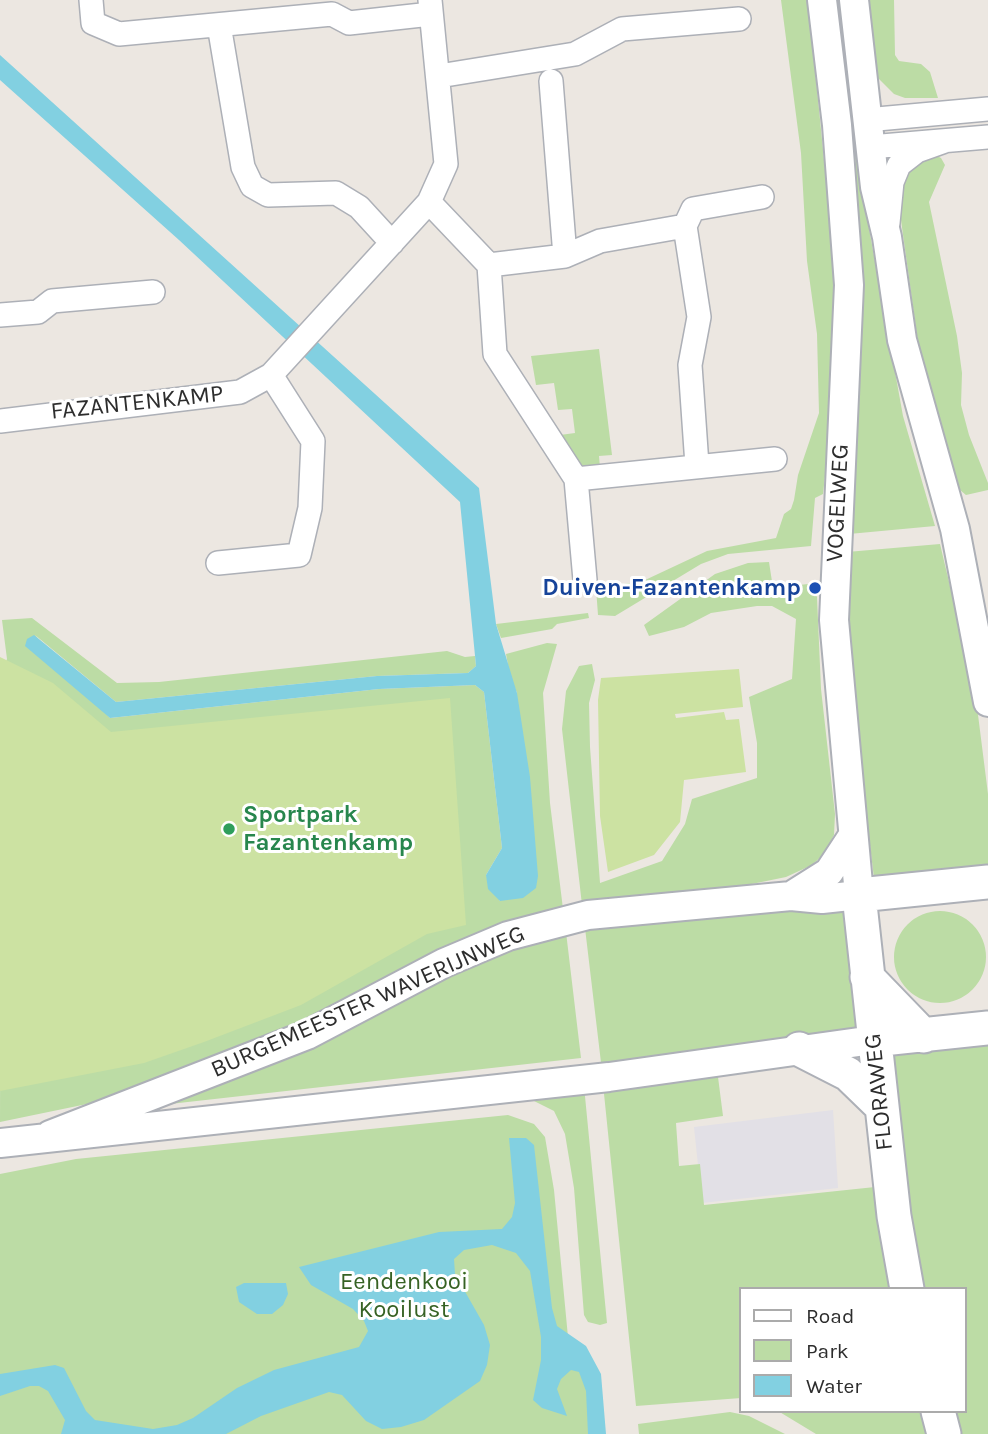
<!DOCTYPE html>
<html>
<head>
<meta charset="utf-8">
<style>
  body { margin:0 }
  #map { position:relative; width:988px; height:1434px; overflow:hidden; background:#ece7e1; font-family:Karla,sans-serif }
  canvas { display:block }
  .legend { position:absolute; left:739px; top:1287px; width:228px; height:126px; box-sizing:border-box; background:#fff; border:2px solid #ababab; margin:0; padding:9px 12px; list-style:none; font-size:21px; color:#2d2d2d }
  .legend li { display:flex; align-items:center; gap:14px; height:35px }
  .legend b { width:35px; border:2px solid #ababab }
</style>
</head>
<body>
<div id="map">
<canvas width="988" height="1434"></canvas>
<ul class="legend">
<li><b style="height:9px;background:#fff"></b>Road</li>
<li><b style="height:19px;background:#bcdca5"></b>Park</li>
<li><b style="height:19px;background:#82d0e1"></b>Water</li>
</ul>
</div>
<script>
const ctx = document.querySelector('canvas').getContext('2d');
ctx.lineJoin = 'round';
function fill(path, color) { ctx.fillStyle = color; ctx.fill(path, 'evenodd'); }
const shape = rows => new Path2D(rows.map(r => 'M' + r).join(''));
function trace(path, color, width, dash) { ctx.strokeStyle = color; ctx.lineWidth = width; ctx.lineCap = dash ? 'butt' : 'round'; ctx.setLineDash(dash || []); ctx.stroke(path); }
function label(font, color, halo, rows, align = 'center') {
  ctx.font = font + ' Karla,sans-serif'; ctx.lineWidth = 6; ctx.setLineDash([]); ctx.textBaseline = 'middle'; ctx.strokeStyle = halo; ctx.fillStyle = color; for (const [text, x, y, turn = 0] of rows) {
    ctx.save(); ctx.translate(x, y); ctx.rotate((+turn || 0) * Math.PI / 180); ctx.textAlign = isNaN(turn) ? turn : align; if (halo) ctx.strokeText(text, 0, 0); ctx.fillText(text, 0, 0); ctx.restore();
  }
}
const industrial = shape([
  [833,1110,838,1188,702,1203,694,1127]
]);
const green = shape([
  [781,0,808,0,834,259,833,405,823,494,815,498,811,546,728,554,701,564,615,616,598,615,596,588,643,581,707,551,776,538,784,514,791,509,794,500,798,475,819,413,817,334,807,261,801,153],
  [866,0,894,0,895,55,899,61,921,64,930,72,938,98,905,98,894,94,874,74],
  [855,151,903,416,935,526,849,534,859,320],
  [928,151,941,158,945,165,929,202,957,336,962,373,961,405,969,435,988,483,988,490,966,495,960,490,922,372,900,213,905,165],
  [599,349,612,455,599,456,600,468,585,471,560,435,575,433,572,409,558,410,554,383,536,385,531,356],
  [940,544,975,691,988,794,988,874,875,886,846,650,847,552],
  [769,562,773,588,808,584,817,597,821,689,835,814,834,835,824,854,812,865,786,877,737,887,614,898,582,905,562,729,566,691,579,666,592,664,595,680,589,703,590,747,600,883,662,861,685,824,692,799,757,778,757,743,749,697,792,679,796,619,772,606,757,606,711,613,684,627,649,636,644,625,715,574,748,563],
  [588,613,589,618,557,624,552,629,501,638,496,624],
  [32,618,117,683,159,682,447,651,465,657,475,656,476,666,468,673,377,676,116,702,35,635,110,718,379,689,475,685,484,692,502,848,486,875,500,901,517,693,510,676,506,654,547,643,557,644,543,693,550,803,563,909,276,1036,160,1084,87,1104,0,1122,1,674,7,659,2,620],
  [849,901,861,1027,687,1052,648,1065,602,1071,585,928],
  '894 957a46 46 0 1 1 92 0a46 46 0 1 1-92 0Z',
  [566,932,581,1058,152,1106,514,948],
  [988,1040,988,1434,954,1434,947,1411,965,1411,965,1289,918,1289,886,1051],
  [654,1077,718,1077,723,1116,676,1123,679,1166,700,1164,704,1205,875,1187,890,1289,741,1289,741,1398,636,1406,603,1084],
  [584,1086,607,1323,600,1325,588,1322,584,1315,574,1188,565,1134,554,1111,520,1094],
  [508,1115,534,1124,545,1137,554,1190,568,1337,557,1327,593,1372,600,1434,0,1434,0,1174,76,1159],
  [778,1411,920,1411,926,1434,816,1434],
  [730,1412,749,1416,785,1434,639,1434,638,1424]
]);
const pitch = shape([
  [0,657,53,683,111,732,450,698,466,925,427,934,301,1005,204,1042,144,1063,0,1091],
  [739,669,743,707,675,714,676,718,724,712,726,720,739,719,746,772,684,780,680,822,654,855,608,872,600,816,598,700,601,678]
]);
const water = shape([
  [0,55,479,488,496,624,517,693,530,777,538,876,536,888,523,898,500,901,488,889,486,875,502,848,484,692,475,685,379,689,110,718,25,646,27,639,34,635,116,702,377,676,468,673,476,666,460,502,179,240,0,80],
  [509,1138,526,1138,534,1145,552,1308,557,1326,586,1346,601,1374,606,1434,588,1434,586,1391,579,1372,571,1370,561,1379,557,1389,567,1416,542,1408,533,1400,541,1360,541,1337,530,1271,516,1253,492,1245,464,1250,454,1259,455,1274,484,1325,490,1345,487,1365,480,1381,424,1420,401,1427,382,1429,366,1421,342,1395,329,1392,261,1416,226,1434,61,1434,65,1420,48,1391,39,1386,30,1386,0,1396,0,1374,55,1365,64,1368,86,1411,95,1420,153,1429,177,1425,193,1418,237,1388,274,1370,359,1347,368,1331,364,1321,353,1309,311,1285,299,1267,439,1232,502,1229,512,1217,515,1203],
  [244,1283,286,1283,288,1294,283,1305,272,1314,257,1314,239,1302,236,1287]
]);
const minor = shape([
  [91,0,93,23,119,34,332,14,349,23,431,14],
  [219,25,243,167,252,186,268,195,336,193,359,207,392,243],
  [439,76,575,54,622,29,739,19],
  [551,81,565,256],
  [866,120,988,109],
  [870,147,988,137],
  [429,202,489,265,565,256,600,241,685,226],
  [888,223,892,182,899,165,917,151,945,141],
  [489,265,495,354,576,479,585,580],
  [0,315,38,312,52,301,153,292],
  [0,421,240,392,271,375,429,202,446,164,430,0],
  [697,465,690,365,699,317,685,226,693,209,762,197],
  [576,479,775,459],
  [218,563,299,555,310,508,313,441,271,375]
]);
const tertiary = shape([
  [854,0,875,187,887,237,902,340,955,529,988,702],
  [791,896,829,872,852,837],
  [50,1135,307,1035,444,963,508,936,588,915,791,896,822,899,859,895,834,620,849,285,837,125,822,0],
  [0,1143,609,1077,873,1040]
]);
const secondary = shape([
  [867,977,924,1036],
  [873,1040,988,1028],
  [799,1049,848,1074,880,1105],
  [907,1289,894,1216,859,895,988,882],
  [938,1411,944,1434]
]);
const markers = [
  [815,588,7,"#1a4fb4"],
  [229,829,7,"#2e9e5b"]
];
const streetNames = [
  ["FAZANTENKAMP",137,403,-6],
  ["VOGELWEG",838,503,-87],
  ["BURGEMEESTER WAVERIJNWEG",368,1002,-24],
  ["FLORAWEG",879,1092,-96]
];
const transitNames = [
  ["Duiven-Fazantenkamp",801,588]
];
const leisureNames = [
  ["Sportpark",243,815],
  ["Fazantenkamp",243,843]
];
const parkNames = [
  ["Eendenkooi",404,1282],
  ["Kooilust",404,1310]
];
fill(industrial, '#e2e0e6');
fill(green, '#bcdca5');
fill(pitch, '#cce2a2');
fill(water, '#82d0e1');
trace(minor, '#adb0b7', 26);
trace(tertiary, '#adb0b7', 32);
trace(secondary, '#adb0b7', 37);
trace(minor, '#fff', 23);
trace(tertiary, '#fff', 28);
trace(secondary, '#fff', 33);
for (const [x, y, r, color] of markers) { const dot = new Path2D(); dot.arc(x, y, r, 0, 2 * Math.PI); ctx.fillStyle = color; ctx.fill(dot); trace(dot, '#fff', 2.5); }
label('24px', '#2d2d2d', '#fff', streetNames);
label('bold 24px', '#164399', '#fff', transitNames, 'right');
label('bold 24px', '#27864d', '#fff', leisureNames, 'left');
label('24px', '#366224', '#fff', parkNames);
</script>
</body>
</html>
